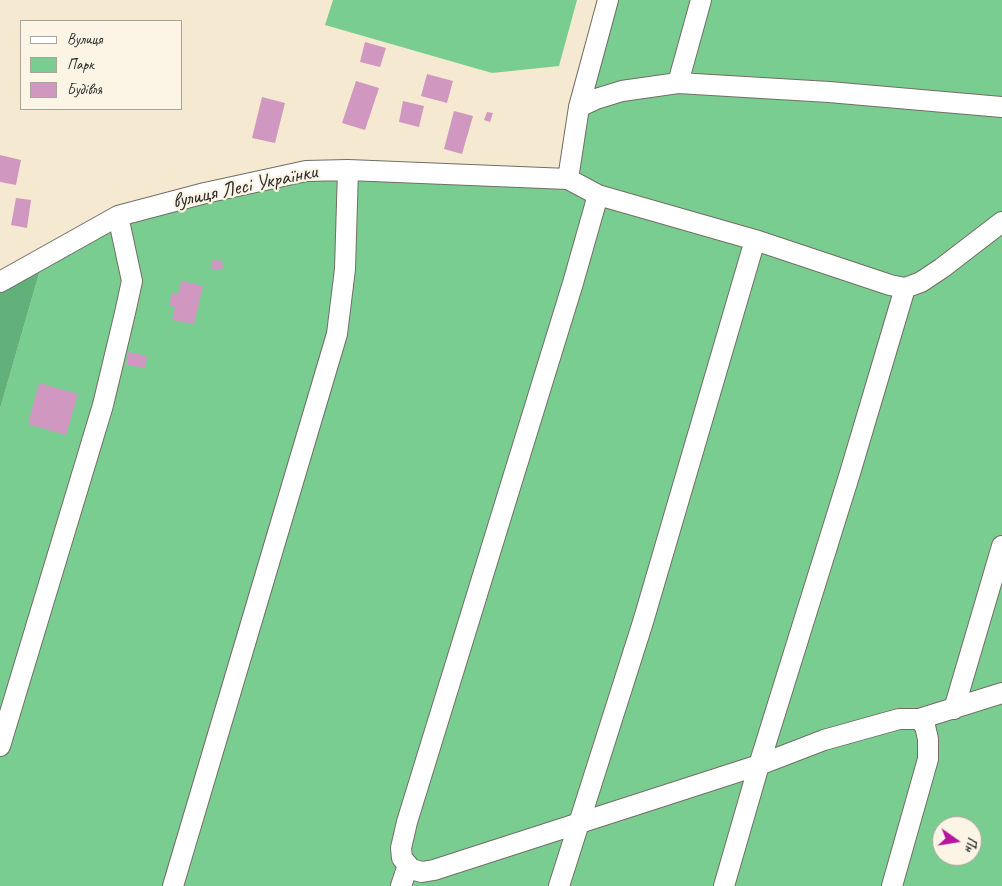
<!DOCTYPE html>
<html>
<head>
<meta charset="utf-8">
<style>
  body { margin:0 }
  #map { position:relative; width:1002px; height:886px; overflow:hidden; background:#f5ead1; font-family:Caveat,sans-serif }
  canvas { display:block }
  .legend { position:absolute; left:20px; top:20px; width:162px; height:90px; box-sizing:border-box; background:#fcf5e5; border:1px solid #a8a49b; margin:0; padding:6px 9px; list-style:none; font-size:15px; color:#2b2b2b }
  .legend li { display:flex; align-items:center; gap:10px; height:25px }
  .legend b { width:25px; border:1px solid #a8a49b }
  .north { position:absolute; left:932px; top:816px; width:50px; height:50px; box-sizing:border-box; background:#fcf5e5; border:1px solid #a8a49b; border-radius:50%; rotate:103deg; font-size:14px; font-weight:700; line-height:20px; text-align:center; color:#2b2b2b }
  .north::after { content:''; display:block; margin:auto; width:18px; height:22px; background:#b5179e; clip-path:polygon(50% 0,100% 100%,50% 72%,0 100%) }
</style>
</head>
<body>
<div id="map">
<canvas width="1002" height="886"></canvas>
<ul class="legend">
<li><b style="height:6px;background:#fff"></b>Вулиця</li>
<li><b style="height:14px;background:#79cd90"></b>Парк</li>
<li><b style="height:14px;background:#d097c0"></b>Будівля</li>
</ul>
<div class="north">Пн</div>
</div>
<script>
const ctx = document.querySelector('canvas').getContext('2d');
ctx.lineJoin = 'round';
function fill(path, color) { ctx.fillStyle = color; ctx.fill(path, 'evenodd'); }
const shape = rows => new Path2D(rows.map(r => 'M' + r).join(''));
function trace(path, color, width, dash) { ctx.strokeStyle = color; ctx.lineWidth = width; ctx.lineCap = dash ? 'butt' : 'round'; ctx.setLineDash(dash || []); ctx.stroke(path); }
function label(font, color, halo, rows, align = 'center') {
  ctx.font = font + ' Caveat,sans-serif'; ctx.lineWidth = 4.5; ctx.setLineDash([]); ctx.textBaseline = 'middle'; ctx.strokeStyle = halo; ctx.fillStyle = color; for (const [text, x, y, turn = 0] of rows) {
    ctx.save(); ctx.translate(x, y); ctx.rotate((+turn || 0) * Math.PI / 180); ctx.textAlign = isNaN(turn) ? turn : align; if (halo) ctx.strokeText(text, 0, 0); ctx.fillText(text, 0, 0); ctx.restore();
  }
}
const green = shape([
  [333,0,577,0,559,66,492,73,325,25],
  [602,0,1002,0,1002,886,0,886,0,409,42,263,151,213,321,174,578,190,586,55],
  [942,826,972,826,972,856,942,856]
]);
const forest = shape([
  [42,263,0,409,0,283]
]);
const building = shape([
  [365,42,386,48,380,67,360,62],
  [427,74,453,81,447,103,421,96],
  [356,81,379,88,365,130,342,123],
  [262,97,285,103,275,143,252,138],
  [403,101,424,106,419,127,399,122],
  [454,111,473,116,462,154,444,149],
  [487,112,493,113,490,122,484,120],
  [0,155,21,160,16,185,0,182],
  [16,198,31,200,27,228,11,225],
  [212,260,223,261,222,270,211,269],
  [181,281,203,286,194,324,172,320,175,307,169,305,172,293,178,294],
  [128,352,147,356,145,368,126,365],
  [39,383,78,394,66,435,28,424]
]);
const minor = shape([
  [701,0,678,83,829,92,1002,107],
  [579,107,596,99,622,91,678,83],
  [568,179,579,107,608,0],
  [598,195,573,283,407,822,401,848,402,858,411,869,422,872,434,870,759,765,824,740,899,719,919,719,925,726,928,739,928,759,892,886],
  [0,282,118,216,205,193,306,171,348,170,568,179,598,195,755,240,890,285,905,288,921,282,942,268,1002,222],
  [954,709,1002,546],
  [919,719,1002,693],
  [0,746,103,405,125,313,132,281,118,216],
  [173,886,337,334,345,269,348,170],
  [401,886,408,865],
  [559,886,643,622,755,240],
  [724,886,759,765,850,473,905,288]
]);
const streetNames = [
  ["вулиця Лесі Українки",245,187,-12]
];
fill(green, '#79cd90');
fill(forest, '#62b07a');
fill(building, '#d097c0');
trace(minor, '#726e65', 22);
trace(minor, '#fff', 20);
label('21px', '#2b2b2b', '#fcf5e5', streetNames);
</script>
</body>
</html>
